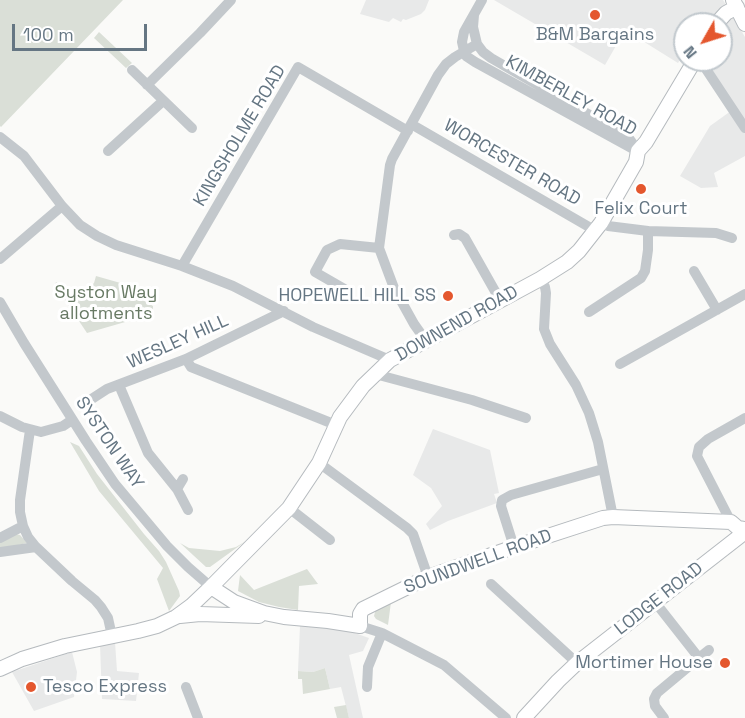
<!DOCTYPE html>
<html>
<head>
<meta charset="utf-8">
<style>
  body { margin:0 }
  #map { position:relative; width:745px; height:718px; overflow:hidden; background:#fafaf8; font-family:"Space Grotesk",sans-serif }
  canvas { display:block }
  .north { position:absolute; left:673px; top:12px; width:60px; height:60px; box-sizing:border-box; background:#fff; border:2px solid #c1c8cd; border-radius:50%; rotate:231deg; font-size:16px; font-weight:700; line-height:24px; text-align:center; color:#657683 }
  .north::after { content:''; display:block; margin:auto; width:21px; height:27px; background:#e4572e; clip-path:polygon(50% 0,100% 100%,50% 72%,0 100%) }
  .scale { position:absolute; left:12px; top:24px; width:135px; height:27px; box-sizing:border-box; border:3px solid #657683; border-top:0; padding-left:8px; font-size:18px; line-height:21px; white-space:nowrap; color:#657683; -webkit-text-stroke:4px #fff; paint-order:stroke }
</style>
</head>
<body>
<div id="map">
<canvas width="745" height="718"></canvas>
<div class="north">N</div>
<div class="scale">100 m</div>
</div>
<script>
const ctx = document.querySelector('canvas').getContext('2d');
ctx.lineJoin = 'round';
function fill(path, color) { ctx.fillStyle = color; ctx.fill(path, 'evenodd'); }
const shape = rows => new Path2D(rows.map(r => 'M' + r).join(''));
function trace(path, color, width, dash) { ctx.strokeStyle = color; ctx.lineWidth = width; ctx.lineCap = dash ? 'butt' : 'round'; ctx.setLineDash(dash || []); ctx.stroke(path); }
function label(font, color, halo, rows, align = 'center') {
  ctx.font = font + ' "Space Grotesk",sans-serif'; ctx.lineWidth = 6; ctx.setLineDash([]); ctx.textBaseline = 'middle'; ctx.strokeStyle = halo; ctx.fillStyle = color; for (const [text, x, y, turn = 0] of rows) {
    ctx.save(); ctx.translate(x, y); ctx.rotate((+turn || 0) * Math.PI / 180); ctx.textAlign = isNaN(turn) ? turn : align; if (halo) ctx.strokeText(text, 0, 0); ctx.fillText(text, 0, 0); ctx.restore();
  }
}
const built = shape([
  [366,0,429,0,425,10,421,14,406,20,403,19,401,22,393,18,389,22,360,14],
  [494,0,723,0,745,37,745,156,714,173,718,187,701,188,680,176,710,126,735,108,705,60,721,60,721,24,685,24,685,52,678,63,625,30,605,65],
  [433,429,490,450,499,493,494,494,497,503,448,521,430,530,426,524,442,506,431,488,413,475],
  [300,626,322,627,346,630,369,638,363,651,349,655,363,718,349,718,341,687,330,689,325,668,313,672,298,671],
  [115,642,117,671,139,673,136,701,102,699,100,644],
  [72,652,77,672,74,697,34,711,12,672]
]);
const green = shape([
  [0,0,123,0,1,127,0,126],
  [99,32,132,63,126,68,94,38],
  [96,276,124,284,124,289,153,306,153,314,87,333,55,285,56,282,80,297,94,283],
  [70,442,79,446,97,474,144,534,159,551,166,562,179,591,180,596,169,611,157,579,163,568,99,491],
  [16,534,20,535,27,543,0,549,0,542],
  [246,541,210,567,206,567,180,543,189,548,220,551,236,547],
  [307,569,318,584,299,586,298,610,279,607,259,602,238,591,240,575,254,590],
  [391,602,388,625,376,619,374,616,375,612,377,609],
  [325,668,330,689,303,694,302,679,298,679,298,671,313,672],
  [346,705,349,718,337,718,334,707]
]);
const minor = shape([
  [474,15,473,27,477,44],
  [464,51,466,56,475,62,637,151],
  [464,51,462,42,464,32,482,0],
  [700,60,745,128],
  [132,70,192,128],
  [147,85,200,33,231,0],
  [411,124,596,231],
  [0,137,24,156,62,206,80,225,97,236,116,245,182,266,233,286,313,327,390,360],
  [108,151,163,101],
  [648,231,716,233,732,238],
  [454,235,459,234,465,238,500,300],
  [0,259,62,206],
  [182,266,298,67,408,131],
  [694,271,717,310],
  [540,279,545,287,546,293,544,329,550,344,576,385,589,413,598,442,613,517],
  [348,291,315,272,327,250,340,244,379,248],
  [0,302,24,343,86,441,115,484,167,546,188,567,211,587],
  [589,312,641,278,645,271,648,250,648,231,608,226,601,223],
  [426,341,414,324,394,288,379,248,390,165,392,159,438,75,446,64,455,57,477,44,483,52,491,58,628,137,638,151],
  [186,359,191,367,336,425],
  [620,364,745,294],
  [375,374,472,400,526,418],
  [119,385,148,453,177,489,188,510],
  [87,402,107,389,186,359,284,311],
  [0,416,22,427,41,432,63,426,72,420],
  [30,430,20,500,20,512,23,526,28,537,36,547,72,581,95,600,101,607,108,618,112,636],
  [319,463,407,528,413,534,428,577],
  [177,489,183,479],
  [289,508,330,540],
  [731,522,697,456,699,447,708,439,745,418],
  [0,538,23,526],
  [514,547,501,506,502,500,511,495,603,469],
  [0,552,36,547],
  [491,584,577,663],
  [655,602,699,658,657,693,654,699,655,706,664,718],
  [360,626,382,633,444,665,506,718],
  [699,658,709,650],
  [186,687,198,718],
  [367,687,368,667,382,633]
]);
const major = shape([
  [733,0,745,24],
  [716,24,726,13,737,7],
  [211,587,234,602,264,613,284,617,328,621,360,626,360,614,363,609,428,577,514,547,603,518,613,517,731,522,738,528,745,529],
  [180,616,200,614,259,616],
  [0,669,22,659,65,646,138,631,157,626,176,617,191,606,211,587,289,508,319,463,340,417,363,386,390,360,540,279,567,262,579,251,601,223,636,162,638,151,646,142,695,60],
  [524,718,558,681,577,663,745,532]
]);
const markers = [
  [595,15,6,"#e4572e"],
  [641,189,6,"#e4572e"],
  [448,296,6,"#e4572e"],
  [725,663,6,"#e4572e"],
  [31,687,6,"#e4572e"]
];
const poiNames = [
  ["B&M Bargains",595,35],
  ["Felix Court",641,209],
  ["HOPEWELL HILL SS",436,296,"right"],
  ["Mortimer House",713,663,"right"],
  ["Tesco Express",43,687,"left"]
];
const streetNames = [
  ["KIMBERLEY ROAD",571,96,29],
  ["KINGSHOLME ROAD",240,136,-59],
  ["WORCESTER ROAD",512,163,30],
  ["DOWNEND ROAD",457,324,-29],
  ["WESLEY HILL",178,342,-24],
  ["SYSTON WAY",109,443,56],
  ["SOUNDWELL ROAD",478,562,-20],
  ["LODGE ROAD",659,599,-38]
];
const parkNames = [
  ["Syston Way",106,293],
  ["allotments",106,314]
];
fill(built, '#e8e9e9');
fill(green, '#dadfd7');
trace(major, '#b5babe', 16);
trace(minor, '#c3c8cc', 10);
trace(major, '#fff', 14);
for (const [x, y, r, color] of markers) { const dot = new Path2D(); dot.arc(x, y, r, 0, 2 * Math.PI); ctx.fillStyle = color; ctx.fill(dot); trace(dot, '#fff', 2); }
label('18px', '#657683', '#fff', poiNames);
label('18px', '#657683', '#fff', streetNames);
label('18px', '#687a64', '#fff', parkNames);
</script>
</body>
</html>
